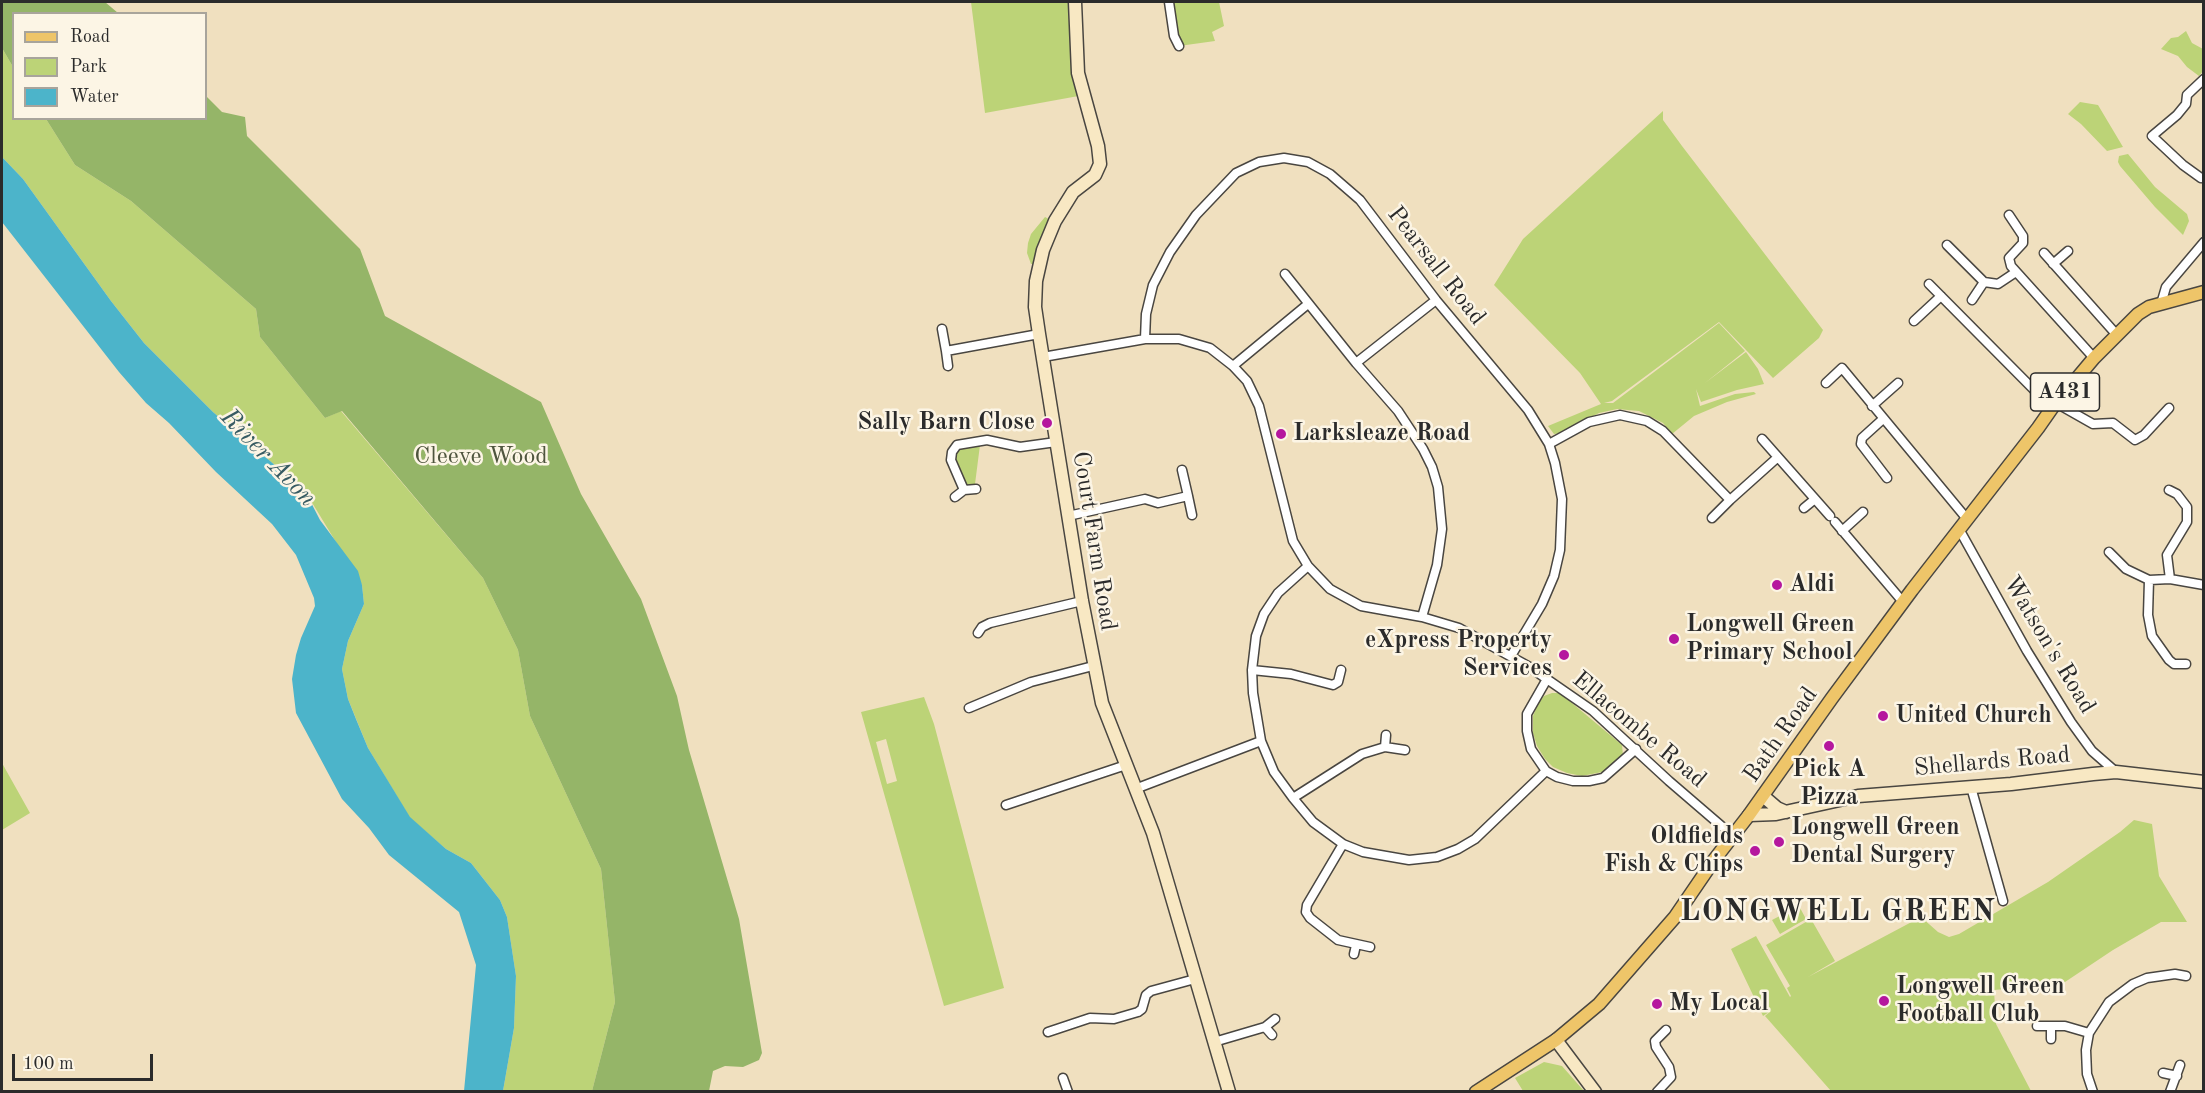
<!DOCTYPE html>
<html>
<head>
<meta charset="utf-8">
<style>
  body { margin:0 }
  #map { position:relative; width:2205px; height:1093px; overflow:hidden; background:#f0e0bf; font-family:"Old Standard TT",serif }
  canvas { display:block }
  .frame { position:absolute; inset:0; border:3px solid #2b2b2b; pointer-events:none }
  .legend { position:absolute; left:12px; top:12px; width:195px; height:108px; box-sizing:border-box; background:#fcf5e5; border:2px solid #a8a49b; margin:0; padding:8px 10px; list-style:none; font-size:18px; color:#2b2b2b }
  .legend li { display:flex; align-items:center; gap:12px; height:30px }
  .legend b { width:30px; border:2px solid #a8a49b }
  .scale { position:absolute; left:12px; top:1054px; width:141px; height:27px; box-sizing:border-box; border:3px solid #2b2b2b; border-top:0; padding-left:8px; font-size:18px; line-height:21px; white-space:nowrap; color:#2b2b2b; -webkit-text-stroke:4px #fcf5e5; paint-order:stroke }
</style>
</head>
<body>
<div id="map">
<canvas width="2205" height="1093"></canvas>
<div class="frame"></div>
<ul class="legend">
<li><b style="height:8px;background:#eec569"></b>Road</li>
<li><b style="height:16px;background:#bcd377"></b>Park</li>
<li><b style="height:16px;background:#4cb4ca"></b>Water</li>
</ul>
<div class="scale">100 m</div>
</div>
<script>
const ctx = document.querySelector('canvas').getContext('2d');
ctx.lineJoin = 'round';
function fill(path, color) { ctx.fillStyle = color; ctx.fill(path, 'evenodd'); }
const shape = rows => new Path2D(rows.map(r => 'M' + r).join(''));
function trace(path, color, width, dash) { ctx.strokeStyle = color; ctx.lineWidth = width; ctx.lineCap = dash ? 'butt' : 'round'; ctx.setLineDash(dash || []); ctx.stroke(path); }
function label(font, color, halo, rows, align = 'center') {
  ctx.font = font + ' "Old Standard TT",serif'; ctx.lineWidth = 5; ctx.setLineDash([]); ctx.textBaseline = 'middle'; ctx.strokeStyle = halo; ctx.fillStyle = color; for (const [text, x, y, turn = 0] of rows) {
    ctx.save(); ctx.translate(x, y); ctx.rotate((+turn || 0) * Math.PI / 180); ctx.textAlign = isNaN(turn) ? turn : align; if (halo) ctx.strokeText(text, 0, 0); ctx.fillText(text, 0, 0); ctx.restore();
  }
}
const green = shape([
  [971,2,1075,2,1084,95,985,113],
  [1165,2,1219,2,1224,26,1212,32,1215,41,1179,46],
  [2186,31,2192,43,2203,49,2203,71,2199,76,2187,67,2178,56,2161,49,2171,38,2178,37],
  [2,48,13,67,14,118,46,119,75,165,131,201,256,309,260,337,325,418,341,411,483,578,518,650,530,716,601,869,615,1002,592,1091,503,1091,514,1028,516,976,507,917,500,900,471,863,446,849,410,818,368,748,348,699,342,669,348,641,364,604,362,585,305,491,213,412,144,343,111,301,23,179,2,157],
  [2080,102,2098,105,2123,147,2107,151,2081,124,2068,114],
  [1663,111,1663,120,1682,146,1823,330,1819,338,1773,378,1719,322,1612,401,1604,403,1613,403,1719,323,1745,351,1705,383,1746,352,1758,369,1764,384,1737,390,1701,402,1696,389,1700,406,1735,394,1754,392,1756,394,1727,402,1694,416,1672,434,1663,423,1639,411,1617,409,1599,413,1562,433,1554,434,1548,426,1601,404,1580,373,1494,285,1523,239],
  [2128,154,2155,187,2187,214,2189,221,2183,235,2155,207,2120,166,2118,162,2119,156],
  [1045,217,1051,220,1034,264,1031,264,1027,253,1028,243,1031,234],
  [980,445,975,484,968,485,963,480,955,459,956,453,962,448],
  [1552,693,1560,693,1622,745,1623,756,1607,771,1582,776,1567,773,1553,767,1545,759,1537,746,1533,733,1533,716,1538,704,1544,696],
  [924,697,934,724,1004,988,944,1006,861,712],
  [886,739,897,781,887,784,876,742],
  [2,763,30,813,2,830],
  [2134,820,2152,824,2159,876,2187,922,2161,922,2113,950,2062,984,1994,990,1996,1024,2031,1091,1831,1091,1765,1016,1772,1010,1763,1016,1731,949,1756,936,1790,997,1791,996,1787,988,1790,986,1766,945,1811,919,1835,961,1808,977,1921,917,1938,932,1949,937,1959,934,2048,882,2120,832],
  [1799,906,1806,919,1780,934,1772,920],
  [1544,1062,1562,1066,1584,1091,1523,1091,1515,1078]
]);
const forest = shape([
  [2,2,105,2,118,13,14,14,13,67,2,48],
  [206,96,222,112,245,117,247,136,360,249,385,316,541,402,581,494,641,599,677,696,689,750,739,919,762,1053,759,1060,743,1067,725,1066,713,1071,709,1091,592,1091,615,1002,601,869,530,716,518,650,483,578,342,411,325,418,260,337,256,309,131,201,75,165,46,119,206,118]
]);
const water = shape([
  [2,157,23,179,111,301,144,343,213,412,305,491,320,520,358,571,362,585,364,604,348,641,342,669,348,699,356,719,368,748,410,817,446,849,471,863,500,900,507,917,516,976,514,1028,503,1091,464,1091,476,965,459,912,389,855,369,828,342,799,296,713,292,679,296,655,301,638,315,606,314,598,296,555,272,524,216,472,169,423,146,403,119,372,2,222]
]);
const street = shape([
  [1169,2,1174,36,1179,46],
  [2201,178,2183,165,2152,136,2177,115,2186,104,2187,95,2204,79],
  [2009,215,2023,236,2023,243,2009,258,2011,266,2094,358],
  [1947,245,1984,282,1998,284,2016,272],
  [2044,253,2116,334],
  [2053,264,2068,251],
  [1285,274,1356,363,1398,411,1423,449,1432,467,1438,487,1442,529,1437,565,1422,617],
  [1929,284,2052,408],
  [1972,300,1984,282],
  [2161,304,2166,287,2204,242],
  [1914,321,1941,296],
  [942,329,946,351,1039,334],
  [1145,339,1146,314,1153,285,1170,252,1196,215,1236,173,1259,162,1284,158,1308,162,1330,174,1360,200,1436,300,1528,410,1549,444,1555,463,1562,499,1560,550,1554,576,1542,604,1511,656],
  [946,351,948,366],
  [1043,357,1145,339,1179,339,1210,348,1233,366,1247,381,1259,406,1293,541,1308,566,1330,589,1361,606,1422,617,1459,628,1528,666,1593,711,1669,781,1733,836],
  [1356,363,1436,300],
  [1233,366,1308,304],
  [1826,383,1842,368,1967,519],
  [2056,403,2093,424,2113,423,2135,440,2144,435,2169,408],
  [1872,406,1898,383],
  [1883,419,1862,438,1861,444,1887,478],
  [1762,439,1830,516],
  [1549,444,1589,422,1620,415,1647,421,1663,431,1730,500,1778,457],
  [976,489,964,490,951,460,952,452,957,445,987,440,1020,447,1056,442],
  [2169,490,2177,494,2187,507,2187,522,2167,555,2170,579],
  [1188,496,1192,515],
  [955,497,964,490],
  [1804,508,1815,499],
  [1068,516,1145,499,1158,503,1188,496,1182,470],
  [1712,518,1730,500],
  [1835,522,1903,602],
  [1959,529,2027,651,2071,722,2092,751,2116,772],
  [1842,531,1863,512],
  [2109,552,2126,569,2149,580,2170,579,2204,585],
  [1308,566,1278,593,1264,614,1256,636,1252,670,1253,693,1261,741,1274,772,1293,798,1313,822,1343,844,1363,852,1409,860,1437,857,1458,849,1475,839,1546,771],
  [2149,580,2148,615,2152,636,2169,660,2174,664,2186,664],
  [978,633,982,627,990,623,1082,601],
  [1252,670,1291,674,1333,685,1338,682,1341,670],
  [1547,679,1527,714,1527,731,1531,749,1546,771,1557,777,1573,781,1589,781,1603,778,1636,749],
  [969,708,1031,682,1093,666],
  [1385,747,1386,735],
  [1971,787,2003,901],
  [1135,789,1261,741],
  [1293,798,1362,754,1385,747,1405,750],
  [1006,805,1126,765],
  [1343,844,1307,905,1306,912,1310,918,1338,940,1370,947],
  [1354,954,1356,945],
  [2037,1026,2065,1026,2089,1033],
  [2051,1026,2051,1039],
  [1265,1027,1272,1035],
  [1048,1032,1090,1018,1114,1019,1138,1012,1142,1009,1146,995,1151,991,1195,979],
  [1214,1042,1265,1027,1275,1019],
  [2163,1073,2177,1076],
  [1063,1078,1068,1092],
  [1657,1092,1671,1077,1669,1067,1656,1047,1655,1041,1666,1030],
  [2093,1092,2087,1074,2086,1050,2089,1033,2109,1002,2133,984,2147,978,2175,974,2186,976],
  [2170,1092,2180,1065]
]);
const secondary = shape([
  [1075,2,1078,73,1098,146,1100,164,1095,175,1073,192,1055,221,1043,250,1036,281,1035,307,1039,334,1082,601,1102,703,1153,833,1229,1092],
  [1763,796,1777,808,1786,812],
  [1749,815,1776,814,1858,796,2011,784,2093,774,2116,772,2204,782],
  [1556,1040,1595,1092]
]);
const primary = shape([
  [1476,1092,1556,1040,1599,1004,1675,917,1714,860,1749,815,1832,698,1912,590,2038,428,2052,408,2094,358,2138,314,2149,307,2204,292]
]);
const markers = [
  [1047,423,6,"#b5179e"],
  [1281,434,6,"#b5179e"],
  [1777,585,6,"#b5179e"],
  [1674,639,6,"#b5179e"],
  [1564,655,6,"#b5179e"],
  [1883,716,6,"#b5179e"],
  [1829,746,6,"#b5179e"],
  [1779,842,6,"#b5179e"],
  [1755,851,6,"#b5179e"],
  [1884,1001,6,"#b5179e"],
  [1657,1004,6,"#b5179e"]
];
const shields = [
  [2065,392,69]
];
const shieldNames = [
  ["A431",2065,392]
];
const streetNames = [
  ["Pearsall Road",1436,266,52],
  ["Court Farm Road",1094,541,81],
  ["Watson's Road",2049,645,59],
  ["Ellacombe Road",1639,730,40],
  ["Bath Road",1781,735,-55],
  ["Shellards Road",1992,762,-5]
];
const poiNames = [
  ["Sally Barn Close",1035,423,"right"],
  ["Larksleaze Road",1293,434],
  ["Aldi",1789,585],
  ["Longwell Green",1686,625],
  ["Primary School",1686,653],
  ["eXpress Property",1552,641,"right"],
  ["Services",1552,669,"right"],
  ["United Church",1895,716],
  ["Pick A",1829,770,"center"],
  ["Pizza",1829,798,"center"],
  ["Longwell Green",1791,828],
  ["Dental Surgery",1791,856],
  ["Oldfields",1743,837,"right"],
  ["Fish & Chips",1743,865,"right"],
  ["Longwell Green",1896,987],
  ["Football Club",1896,1015],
  ["My Local",1669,1004]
];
const parkNames = [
  ["Cleeve Wood",481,457]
];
const waterNames = [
  ["River Avon",268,458,46]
];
const districtNames = [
  ["LONGWELL GREEN",1838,912]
];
fill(green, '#bcd377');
fill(forest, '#95b568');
fill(water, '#4cb4ca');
trace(street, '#494641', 11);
trace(secondary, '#494641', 15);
trace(primary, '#494641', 15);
trace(street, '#fff', 8);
trace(secondary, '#f8e8c3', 12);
trace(primary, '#eec569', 12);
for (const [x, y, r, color] of markers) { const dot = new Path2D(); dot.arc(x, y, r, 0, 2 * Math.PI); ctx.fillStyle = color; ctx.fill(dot); trace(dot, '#fcf5e5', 2); }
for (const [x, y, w] of shields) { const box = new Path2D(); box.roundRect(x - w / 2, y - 19, w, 38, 4.5); ctx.fillStyle = '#fcf5e5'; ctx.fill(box); trace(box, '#2b2b2b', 1.5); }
label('bold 22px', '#2b2b2b', null, shieldNames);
label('24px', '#2b2b2b', '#fcf5e5', streetNames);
label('bold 24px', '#2b2b2b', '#fcf5e5', poiNames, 'left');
label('24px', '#4f553e', '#fcf5e5', parkNames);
label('italic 26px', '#375b63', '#fcf5e5', waterNames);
ctx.letterSpacing = '1.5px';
label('bold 30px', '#2b2b2b', '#fcf5e5', districtNames);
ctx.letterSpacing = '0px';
</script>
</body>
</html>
